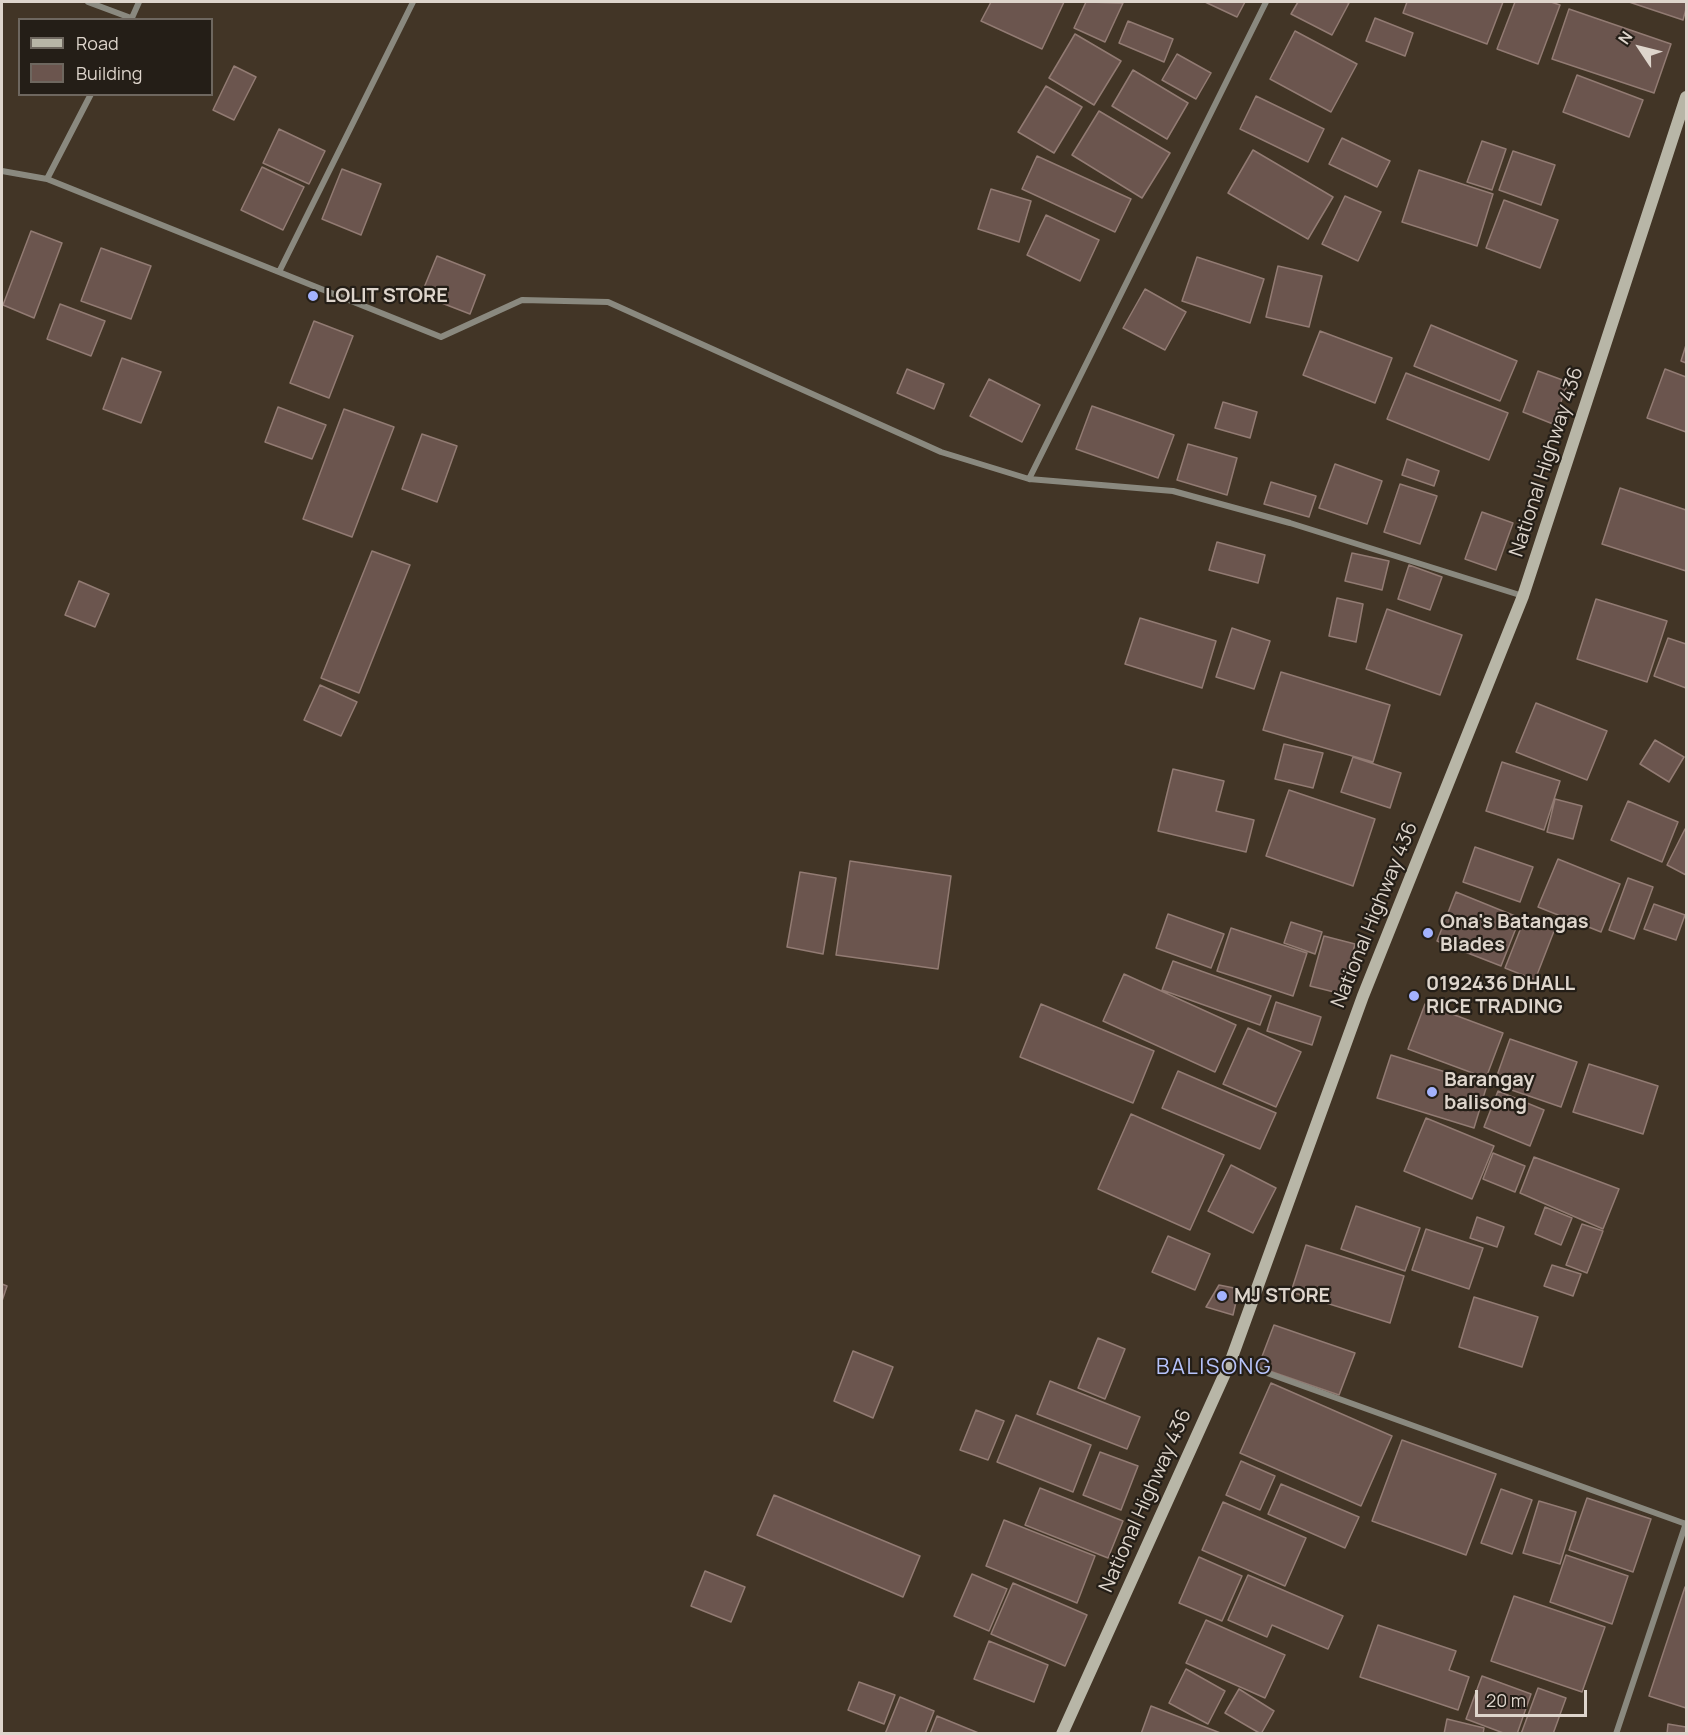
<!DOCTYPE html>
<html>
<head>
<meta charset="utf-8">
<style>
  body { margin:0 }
  #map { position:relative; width:1688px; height:1735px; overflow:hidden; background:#423526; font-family:Manrope,sans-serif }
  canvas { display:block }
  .frame { position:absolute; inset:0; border:3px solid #ded5cc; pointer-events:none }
  .legend { position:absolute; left:18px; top:18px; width:195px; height:78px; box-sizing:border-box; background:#241e17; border:2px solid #6e675f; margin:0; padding:8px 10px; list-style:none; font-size:18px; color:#ded5cc }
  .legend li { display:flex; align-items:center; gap:12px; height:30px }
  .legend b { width:30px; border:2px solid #6e675f }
  .north { position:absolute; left:1610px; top:18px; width:60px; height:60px; -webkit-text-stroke:4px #241e17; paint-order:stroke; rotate:305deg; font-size:16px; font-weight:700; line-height:24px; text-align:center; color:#ded5cc }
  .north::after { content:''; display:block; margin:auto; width:21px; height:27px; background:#ded5cc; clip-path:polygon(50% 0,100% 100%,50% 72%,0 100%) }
  .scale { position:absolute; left:1475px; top:1690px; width:112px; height:27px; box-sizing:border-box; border:3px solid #ded5cc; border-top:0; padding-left:8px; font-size:18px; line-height:21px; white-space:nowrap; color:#ded5cc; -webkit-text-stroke:4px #241e17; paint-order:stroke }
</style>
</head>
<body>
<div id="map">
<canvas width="1688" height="1735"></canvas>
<div class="frame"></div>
<ul class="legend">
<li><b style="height:8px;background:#b8b6a7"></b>Road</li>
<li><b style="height:16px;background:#6b554e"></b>Building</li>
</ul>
<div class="north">N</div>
<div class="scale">20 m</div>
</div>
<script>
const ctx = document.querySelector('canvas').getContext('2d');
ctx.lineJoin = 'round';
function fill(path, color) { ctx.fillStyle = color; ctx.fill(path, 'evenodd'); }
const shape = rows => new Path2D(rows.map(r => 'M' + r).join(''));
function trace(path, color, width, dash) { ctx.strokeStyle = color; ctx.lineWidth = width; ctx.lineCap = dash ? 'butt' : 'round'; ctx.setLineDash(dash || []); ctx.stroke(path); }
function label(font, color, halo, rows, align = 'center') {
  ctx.font = font + ' Manrope,sans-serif'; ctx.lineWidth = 4.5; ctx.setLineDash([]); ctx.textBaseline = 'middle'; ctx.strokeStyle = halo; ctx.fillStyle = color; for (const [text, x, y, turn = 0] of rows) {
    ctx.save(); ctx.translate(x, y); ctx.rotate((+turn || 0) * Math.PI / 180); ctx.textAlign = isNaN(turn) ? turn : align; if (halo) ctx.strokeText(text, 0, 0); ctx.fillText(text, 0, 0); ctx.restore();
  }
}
const building = shape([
  [991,2,1064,2,1042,49,981,21,991,2],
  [1086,2,1123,3,1105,42,1074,28,1086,2],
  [1205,2,1245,2,1237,17,1205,2],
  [1298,2,1346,2,1349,3,1332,35,1291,14,1298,2],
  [1407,2,1503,2,1487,44,1403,13,1407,2],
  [1515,2,1551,2,1560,5,1538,64,1497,49,1515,2],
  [1629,2,1686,2,1686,9,1683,20,1629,2],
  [1569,9,1671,44,1654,93,1552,59,1569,9],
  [1375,18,1413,33,1405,56,1366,41,1375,18],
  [1128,21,1173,39,1164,62,1119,43,1128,21],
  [1295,31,1357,64,1331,112,1270,79,1295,31],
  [1075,34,1121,61,1094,105,1049,78,1075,34],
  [1177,54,1211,73,1196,99,1162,80,1177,54],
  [234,66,256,77,234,120,213,110,234,66],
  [1133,70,1188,103,1167,139,1112,106,1133,70],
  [1577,75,1643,100,1629,137,1563,112,1577,75],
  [1046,86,1082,107,1054,153,1018,132,1046,86],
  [1256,96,1324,129,1308,162,1240,129,1256,96],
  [1099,111,1170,153,1142,198,1072,155,1099,111],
  [279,129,325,151,309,184,263,163,279,129],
  [1342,138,1390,161,1377,187,1329,164,1342,138],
  [1482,141,1506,149,1492,190,1467,182,1482,141],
  [1253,150,1333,197,1308,239,1228,193,1253,150],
  [1513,151,1555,165,1541,205,1499,190,1513,151],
  [1037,156,1131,199,1115,232,1022,189,1037,156],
  [262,167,304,187,283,230,241,210,262,167],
  [342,169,381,184,361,235,322,219,342,169],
  [1419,170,1493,194,1477,246,1402,222,1419,170],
  [991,189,1031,201,1019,242,978,229,991,189],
  [1345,196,1381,212,1358,261,1322,244,1345,196],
  [1504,200,1558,220,1540,268,1486,248,1504,200],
  [1046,215,1099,240,1080,281,1027,255,1046,215],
  [31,231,62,243,34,318,3,305,31,231],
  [101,248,151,266,131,319,81,301,101,248],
  [437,256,485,275,470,314,421,295,437,256],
  [1197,257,1264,279,1250,323,1182,301,1197,257],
  [1278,266,1322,276,1309,327,1266,317,1278,266],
  [1145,289,1186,312,1165,350,1123,328,1145,289],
  [60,304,105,321,91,356,47,339,60,304],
  [314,321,353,336,329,398,290,383,314,321],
  [1431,325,1517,361,1500,401,1414,366,1431,325],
  [1320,331,1392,358,1375,403,1303,375,1320,331],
  [1686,345,1686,363,1681,361,1686,345],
  [122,358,161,372,141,423,103,409,122,358],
  [907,369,944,384,934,409,897,393,907,369],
  [1665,369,1686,377,1686,432,1647,418,1665,369],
  [1538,371,1568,382,1553,424,1523,412,1538,371],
  [1406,373,1508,413,1489,460,1387,419,1406,373],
  [989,379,1040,405,1022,442,970,416,989,379],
  [1223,402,1257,412,1250,438,1215,428,1223,402],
  [1092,406,1174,435,1158,478,1076,449,1092,406],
  [278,407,326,425,312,459,265,442,278,407],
  [344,409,394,427,352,537,303,519,344,409],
  [422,434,457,446,437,502,402,489,422,434],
  [1188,444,1237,458,1227,495,1177,480,1188,444],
  [1407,459,1439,471,1434,486,1402,475,1407,459],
  [1335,464,1382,481,1367,524,1319,508,1335,464],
  [1271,482,1316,496,1309,517,1264,504,1271,482],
  [1400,484,1437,496,1420,544,1384,532,1400,484],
  [1620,488,1686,510,1686,571,1602,544,1620,488],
  [1482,512,1513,523,1496,570,1465,559,1482,512],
  [1217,542,1265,555,1258,583,1209,570,1217,542],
  [372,551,410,565,359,693,321,678,372,551],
  [1352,553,1389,561,1382,590,1345,581,1352,553],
  [1409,565,1442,577,1430,610,1398,599,1409,565],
  [79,581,109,594,95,627,65,615,79,581],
  [1337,598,1363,604,1356,642,1329,636,1337,598],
  [1596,599,1667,621,1647,682,1577,659,1596,599],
  [1387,609,1462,635,1440,695,1366,669,1387,609],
  [1140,618,1216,641,1202,688,1125,664,1140,618],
  [1232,628,1270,641,1254,689,1216,677,1232,628],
  [1668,638,1686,644,1686,688,1654,676,1668,638],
  [1281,672,1390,705,1373,762,1263,730,1281,672],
  [320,685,357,702,341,736,304,720,320,685],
  [1536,703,1607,731,1587,780,1516,752,1536,703],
  [1655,740,1684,757,1669,782,1640,764,1655,740],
  [1284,744,1323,753,1313,788,1275,779,1284,744],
  [1353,757,1401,773,1390,808,1341,792,1353,757],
  [1502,762,1560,781,1544,830,1486,811,1502,762],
  [1173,769,1224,781,1216,811,1254,820,1246,852,1158,831,1173,769],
  [1289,790,1375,819,1353,886,1266,856,1289,790],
  [1555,799,1582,806,1573,839,1547,832,1555,799],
  [1628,801,1678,822,1662,862,1611,840,1628,801],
  [1685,829,1686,830,1686,875,1667,865,1685,829],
  [1475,847,1533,867,1520,902,1463,882,1475,847],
  [1558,859,1620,884,1601,932,1538,907,1558,859],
  [850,861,951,876,938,969,836,955,850,861],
  [800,872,836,878,823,954,787,947,800,872],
  [1628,878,1653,887,1634,939,1609,930,1628,878],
  [1456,892,1520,918,1501,966,1437,941,1456,892],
  [1654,904,1685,915,1676,940,1644,929,1654,904],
  [1168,914,1224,934,1211,968,1156,948,1168,914],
  [1526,915,1556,926,1535,980,1505,968,1526,915],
  [1291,922,1322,932,1315,954,1284,943,1291,922],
  [1231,928,1307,953,1293,996,1217,971,1231,928],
  [1324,936,1355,944,1342,994,1310,986,1324,936],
  [1173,961,1271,996,1260,1025,1162,990,1173,961],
  [1124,974,1236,1025,1215,1072,1103,1021,1124,974],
  [1276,1002,1321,1017,1312,1045,1267,1031,1276,1002],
  [1041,1004,1154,1051,1133,1103,1020,1057,1041,1004],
  [1425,1004,1503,1033,1486,1078,1408,1049,1425,1004],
  [1248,1028,1301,1052,1276,1107,1223,1084,1248,1028],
  [1510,1039,1577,1062,1561,1107,1494,1084,1510,1039],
  [1391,1055,1487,1085,1474,1128,1377,1098,1391,1055],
  [1589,1064,1658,1086,1643,1134,1573,1112,1589,1064],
  [1178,1071,1276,1113,1260,1149,1162,1108,1178,1071],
  [1498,1091,1544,1110,1530,1146,1484,1127,1498,1091],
  [1131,1114,1224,1155,1190,1230,1098,1189,1131,1114],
  [1426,1118,1494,1146,1472,1199,1404,1171,1426,1118],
  [1493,1153,1525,1166,1515,1192,1483,1179,1493,1153],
  [1534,1157,1619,1189,1603,1229,1520,1193,1534,1157],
  [1231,1165,1276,1188,1253,1233,1208,1211,1231,1165],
  [1356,1206,1420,1228,1405,1271,1341,1249,1356,1206],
  [1545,1207,1572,1218,1561,1245,1535,1234,1545,1207],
  [1477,1217,1504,1227,1497,1247,1470,1238,1477,1217],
  [1582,1224,1603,1231,1587,1273,1566,1265,1582,1224],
  [1426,1229,1483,1248,1469,1289,1412,1270,1426,1229],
  [1168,1236,1210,1254,1195,1290,1152,1272,1168,1236],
  [1306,1245,1404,1276,1390,1323,1291,1292,1306,1245],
  [1552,1265,1581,1274,1573,1296,1544,1286,1552,1265],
  [2,1284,7,1286,2,1301,2,1284],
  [1219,1285,1239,1289,1233,1315,1206,1307,1219,1285],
  [1474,1297,1538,1317,1522,1367,1459,1347,1474,1297],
  [1274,1325,1355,1353,1339,1395,1258,1367,1274,1325],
  [1098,1338,1125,1349,1105,1399,1078,1388,1098,1338],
  [853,1351,893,1367,873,1418,834,1401,853,1351],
  [1050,1381,1140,1417,1127,1449,1037,1414,1050,1381],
  [1271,1383,1392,1436,1361,1506,1240,1453,1271,1383],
  [976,1410,1004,1421,988,1460,960,1450,976,1410],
  [1016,1415,1091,1445,1073,1492,997,1462,1016,1415],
  [1402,1440,1496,1474,1466,1555,1372,1521,1402,1440],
  [1100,1452,1138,1466,1121,1510,1083,1495,1100,1452],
  [1241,1461,1275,1476,1260,1510,1226,1495,1241,1461],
  [1281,1484,1359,1517,1345,1548,1268,1514,1281,1484],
  [1040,1488,1123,1521,1108,1558,1025,1525,1040,1488],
  [1501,1489,1532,1500,1512,1554,1481,1543,1501,1489],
  [774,1495,920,1556,903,1597,757,1535,774,1495],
  [1587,1498,1651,1519,1633,1572,1569,1550,1587,1498],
  [1539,1501,1576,1512,1560,1564,1523,1553,1539,1501],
  [1223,1502,1306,1538,1285,1586,1202,1550,1223,1502],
  [1004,1520,1095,1556,1077,1603,986,1566,1004,1520],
  [1566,1555,1628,1576,1612,1624,1550,1602,1566,1555],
  [1199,1557,1242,1576,1222,1621,1179,1603,1199,1557],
  [705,1571,745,1587,731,1622,691,1606,705,1571],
  [972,1574,1007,1589,989,1631,954,1616,972,1574],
  [1248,1575,1343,1616,1328,1649,1272,1625,1267,1637,1228,1620,1248,1575],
  [1013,1583,1087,1615,1065,1666,991,1634,1013,1583],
  [1685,1587,1686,1587,1686,1708,1649,1696,1685,1587],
  [1514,1596,1605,1627,1582,1692,1491,1661,1514,1596],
  [1206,1620,1285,1655,1265,1698,1186,1663,1206,1620],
  [1378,1625,1456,1651,1449,1670,1469,1677,1458,1710,1360,1677,1378,1625],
  [989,1641,1048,1665,1034,1702,974,1679,989,1641],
  [1186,1669,1225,1691,1208,1724,1169,1703,1186,1669],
  [1482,1676,1531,1694,1517,1734,1506,1734,1466,1719,1482,1676],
  [859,1682,895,1695,884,1724,848,1710,859,1682],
  [1538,1688,1566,1698,1553,1734,1521,1734,1538,1688],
  [1239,1689,1274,1711,1261,1734,1225,1713,1239,1689],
  [900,1697,934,1711,925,1734,885,1734,900,1697],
  [1151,1706,1223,1734,1141,1734,1151,1706],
  [937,1716,981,1734,930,1734,937,1716],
  [1447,1719,1484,1728,1483,1734,1444,1734,1447,1719],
  [1668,1724,1686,1727,1686,1734,1667,1734,1668,1724]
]);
const minor = shape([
  [88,2,131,18],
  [131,20,139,2],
  [2,171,47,179,441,337,522,300,608,302,941,452,1029,479,1173,491,1290,523,1523,596],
  [47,179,91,94],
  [279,272,413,2],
  [1029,479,1266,2],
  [1231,1360,1686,1524],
  [1616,1734,1686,1523]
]);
const secondary = shape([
  [1062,1734,1231,1360,1363,996,1523,596,1686,97]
]);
const markers = [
  [313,296,6,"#a3b2fd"],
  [1428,933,6,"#a3b2fd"],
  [1414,996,6,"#a3b2fd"],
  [1432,1092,6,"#a3b2fd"],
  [1222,1296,6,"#a3b2fd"]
];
const poiNames = [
  ["LOLIT STORE",325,296],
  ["Ona's Batangas",1440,922],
  ["Blades",1440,945],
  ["0192436 DHALL",1426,984],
  ["RICE TRADING",1426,1007],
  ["Barangay",1444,1080],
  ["balisong",1444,1103],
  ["MJ STORE",1234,1296]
];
const streetNames = [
  ["National Highway 436",1547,462,-72],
  ["National Highway 436",1375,915,-68],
  ["National Highway 436",1146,1501,-66]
];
const quarterNames = [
  ["BALISONG",1214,1368]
];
fill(building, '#6b554e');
trace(building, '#927b73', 1.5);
trace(minor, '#8a897f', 6);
trace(secondary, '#b8b6a7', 12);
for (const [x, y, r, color] of markers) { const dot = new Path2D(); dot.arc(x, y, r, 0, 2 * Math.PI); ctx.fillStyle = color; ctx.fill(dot); trace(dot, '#241e17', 2); }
label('bold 20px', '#ded5cc', '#241e17', poiNames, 'left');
label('20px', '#ded5cc', '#241e17', streetNames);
ctx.letterSpacing = '1.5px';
label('22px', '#b7c3fb', '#241e17', quarterNames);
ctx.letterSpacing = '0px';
</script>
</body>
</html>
